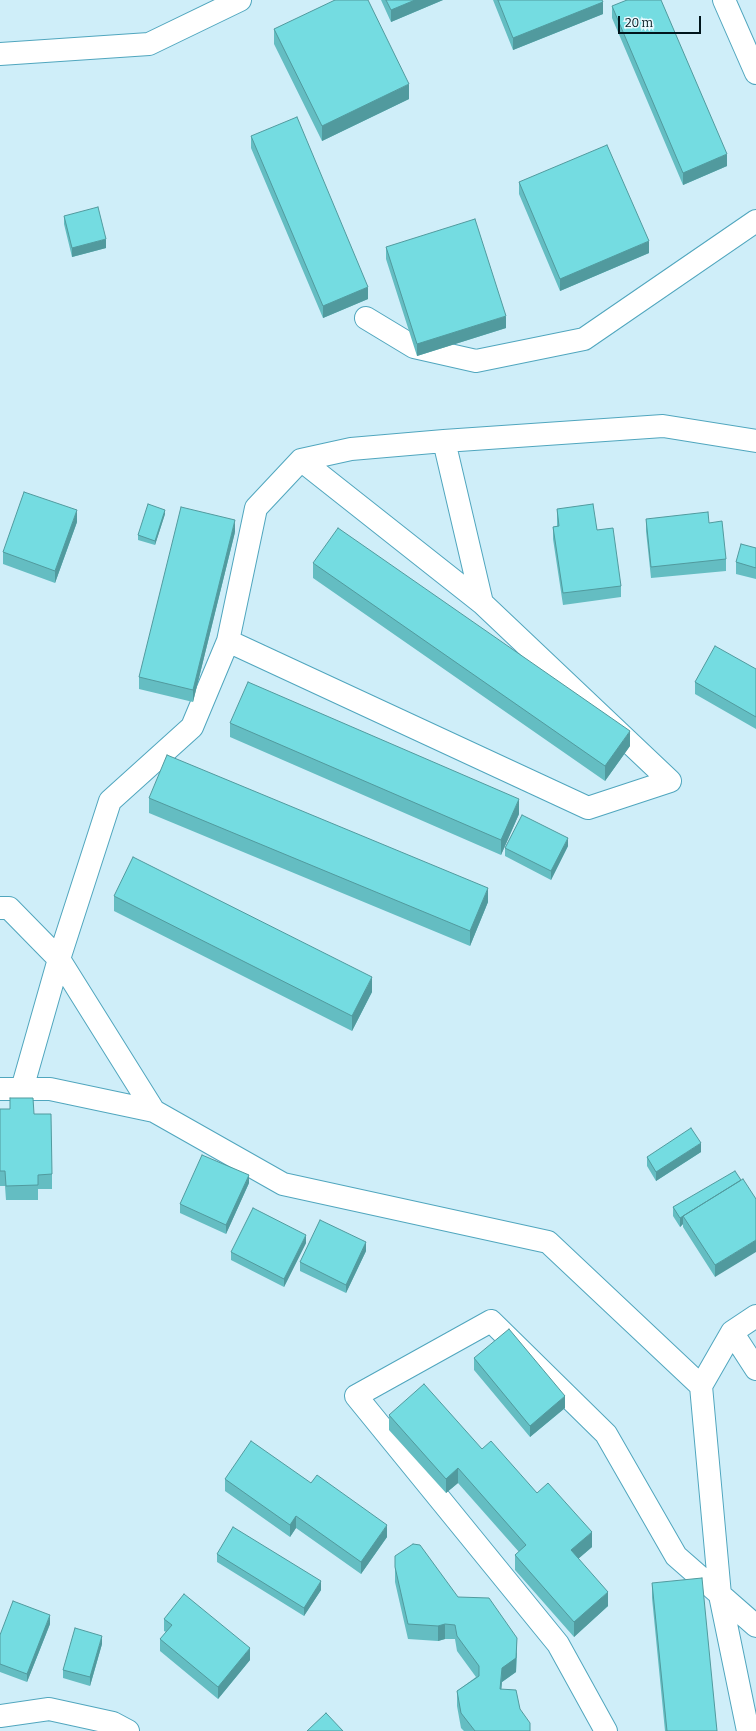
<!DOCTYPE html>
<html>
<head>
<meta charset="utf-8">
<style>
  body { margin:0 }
  #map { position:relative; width:756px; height:1731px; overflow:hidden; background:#cfeef9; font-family:Bitter,serif }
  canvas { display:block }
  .scale { position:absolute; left:618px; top:16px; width:83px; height:18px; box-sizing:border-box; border:2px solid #00151c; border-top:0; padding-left:5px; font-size:12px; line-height:14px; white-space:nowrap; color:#00151c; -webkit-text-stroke:3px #e9f9fe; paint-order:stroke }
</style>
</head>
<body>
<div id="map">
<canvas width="756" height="1731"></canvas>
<div class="scale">20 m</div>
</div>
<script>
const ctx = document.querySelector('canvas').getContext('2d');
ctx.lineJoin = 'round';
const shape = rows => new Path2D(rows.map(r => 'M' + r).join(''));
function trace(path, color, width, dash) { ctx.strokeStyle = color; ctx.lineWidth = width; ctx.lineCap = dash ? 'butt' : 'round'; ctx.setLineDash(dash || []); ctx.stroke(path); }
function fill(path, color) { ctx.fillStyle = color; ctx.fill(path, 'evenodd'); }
const minor = shape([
  [724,0,756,73],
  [0,54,149,44,240,0],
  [366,318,414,347,476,361,584,339,756,221],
  [444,441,482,603],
  [228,641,588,808,670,781,482,603,301,460],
  [0,908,9,908,59,959,154,1111,283,1184,548,1242,701,1386],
  [0,1089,50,1089,154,1111],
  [22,1089,59,959,110,801,192,727,228,641,256,508,301,460,351,449,444,441,663,426,756,441],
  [732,1332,756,1369],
  [606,1731,558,1644,356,1396,491,1321,606,1434,676,1556,756,1626],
  [748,1731,720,1595,701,1386,732,1332,756,1316]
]);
const secondary = shape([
  [0,1716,49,1709,113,1723,128,1731]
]);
const wall = shape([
  [381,0,443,0,391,22],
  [493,0,602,0,603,14,513,50],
  [612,6,727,166,683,185,612,18],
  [274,29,409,99,322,141,274,44],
  [251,136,368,299,323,318,251,148],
  [519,182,649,253,560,291,519,194],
  [64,216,106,248,72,257,64,224],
  [386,247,506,328,417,356,386,259],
  [557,509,597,530,621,586,621,597,563,605,553,539,553,527,557,526],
  [165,514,155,545,138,540,138,535],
  [646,519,709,523,726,559,726,571,651,578,646,531],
  [77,522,55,583,3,564,3,552],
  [235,532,193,702,139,689,139,677],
  [756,548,756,579,736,574,736,562],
  [313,563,630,746,605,781,313,578],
  [756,669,756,729,695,694,695,682],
  [230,723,519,814,501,855,230,737],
  [149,798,488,902,470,946,149,813],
  [568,846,551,880,505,856,505,848],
  [114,896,372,992,352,1031,114,911],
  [0,1109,34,1114,52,1174,52,1189,38,1189,38,1200,6,1200,5,1186,0,1186],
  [701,1152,656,1181,647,1166,647,1157],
  [741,1180,715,1277,683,1227,683,1224,680,1227,673,1216,673,1207],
  [249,1183,226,1234,180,1213,180,1204],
  [306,1243,284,1287,231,1260,231,1252],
  [366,1251,346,1293,300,1271,300,1262],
  [474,1358,565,1408,530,1437,474,1370],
  [389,1415,482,1449,537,1493,592,1547,578,1559,608,1606,574,1637,515,1570,515,1555,519,1552,458,1483,446,1493,389,1430],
  [225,1479,387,1537,361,1574,296,1528,290,1537,225,1491],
  [217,1554,321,1590,304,1616,217,1562],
  [395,1567,458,1597,517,1653,516,1672,502,1682,501,1689,520,1709,530,1731,464,1731,461,1728,457,1706,457,1691,476,1677,457,1651,455,1639,445,1639,438,1641,408,1639,395,1582],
  [652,1583,717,1731,665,1731,652,1598],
  [164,1619,250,1660,218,1699,160,1651,160,1639,166,1632,164,1631],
  [50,1624,27,1682,0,1672,0,1635],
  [102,1644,90,1686,63,1678,63,1670]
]);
const shadedWall = shape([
  [415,0,443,0,391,22,391,10],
  [603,2,603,14,513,50,513,38],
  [409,84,409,99,322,141,322,126],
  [727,154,727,166,683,185,683,173],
  [106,239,106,248,72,257,72,248],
  [649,241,649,253,560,291,560,279],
  [368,287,368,299,323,318,323,306],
  [506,316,506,328,417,356,417,344],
  [77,510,77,522,55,583,55,571],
  [165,510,165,514,155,545,155,541],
  [235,520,235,532,193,702,193,690],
  [630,731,630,746,605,781,605,766],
  [519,799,519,814,501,855,501,840],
  [568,838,568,846,551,880,551,871],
  [488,888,488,902,470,946,470,931],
  [372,977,372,992,352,1031,352,1016],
  [701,1143,701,1152,656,1181,656,1172],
  [249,1175,249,1183,226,1234,226,1225],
  [683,1216,683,1224,680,1227,680,1218],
  [306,1235,306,1243,284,1287,284,1279],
  [756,1240,756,1252,715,1277,715,1265],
  [366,1242,366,1251,346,1293,346,1285],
  [565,1396,565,1408,530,1437,530,1426],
  [458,1468,458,1483,446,1493,446,1479],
  [296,1516,296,1528,290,1537,290,1525],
  [387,1525,387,1537,361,1574,361,1562],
  [592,1532,592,1547,571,1565,571,1550],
  [321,1581,321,1590,304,1616,304,1608],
  [608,1592,608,1606,574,1637,574,1622],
  [50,1615,50,1624,27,1682,27,1674],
  [445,1624,445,1639,438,1641,438,1626],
  [102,1636,102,1644,90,1686,90,1677],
  [517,1638,516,1672,502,1682,500,1704,502,1668],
  [250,1648,250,1660,218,1699,218,1687]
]);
const building = shape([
  [335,0,368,0,409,84,322,126,274,29,335,0],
  [386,0,415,0,391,10,386,0],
  [498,0,602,0,603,2,513,38,498,0],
  [627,0,661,0,727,154,683,173,612,6,627,0],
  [297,117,368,287,323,306,251,136,297,117],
  [607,145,649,241,560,279,519,182,607,145],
  [98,207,106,239,72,248,64,216,98,207],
  [475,219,506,316,417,344,386,247,475,219],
  [24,492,77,510,55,571,3,552,24,492],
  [148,504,165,510,155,541,138,535,148,504],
  [593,504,597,530,613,528,621,586,563,593,553,527,559,526,557,509,593,504],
  [181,507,235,520,193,690,139,677,181,507],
  [708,512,709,523,722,521,726,559,651,567,646,519,708,512],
  [338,528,630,731,605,766,313,563,338,528],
  [741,544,756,548,756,568,736,562,741,544],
  [715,646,756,669,756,717,695,682,715,646],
  [248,682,519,799,501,840,230,723,248,682],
  [167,755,488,888,470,931,149,798,167,755],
  [522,815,568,838,551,871,505,848,522,815],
  [133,857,372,977,352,1016,114,896,133,857],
  [10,1098,33,1098,34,1114,51,1114,52,1174,38,1175,38,1185,6,1186,5,1171,0,1171,0,1109,10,1109,10,1098],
  [691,1128,701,1143,656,1172,647,1157,691,1128],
  [202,1155,249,1175,226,1225,180,1204,202,1155],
  [735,1171,741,1180,680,1218,673,1207,735,1171],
  [743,1179,756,1199,756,1240,715,1265,683,1216,743,1179],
  [253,1208,306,1235,284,1279,231,1252,253,1208],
  [320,1220,366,1242,346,1285,300,1262,320,1220],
  [509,1329,565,1396,530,1426,474,1358,509,1329],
  [424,1384,482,1449,491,1441,537,1493,548,1483,592,1532,571,1550,608,1592,574,1622,515,1555,526,1545,458,1468,446,1479,389,1415,424,1384],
  [251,1441,311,1483,317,1475,387,1525,361,1562,296,1516,290,1525,225,1479,251,1441],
  [233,1527,321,1581,304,1608,217,1554,233,1527],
  [413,1544,420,1545,458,1597,489,1598,517,1638,516,1658,502,1668,500,1689,516,1690,520,1709,530,1723,530,1731,475,1731,461,1713,457,1691,479,1676,479,1666,457,1636,455,1625,445,1624,438,1626,408,1624,395,1567,395,1556,413,1544],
  [702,1578,717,1731,667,1731,652,1583,702,1578],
  [184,1594,250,1648,218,1687,160,1639,172,1625,164,1619,184,1594],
  [13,1601,50,1615,27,1674,0,1664,0,1635,13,1601],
  [75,1628,102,1636,90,1677,63,1670,75,1628],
  [326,1713,343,1731,307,1731,326,1713]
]);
trace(minor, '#50a6be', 24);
trace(secondary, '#50a6be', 24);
trace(minor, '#fff', 22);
trace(secondary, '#fff', 22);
fill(wall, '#64bdc2');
fill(shadedWall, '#519a9e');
fill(building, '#74dce1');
trace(building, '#519a9e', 1);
</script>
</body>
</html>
